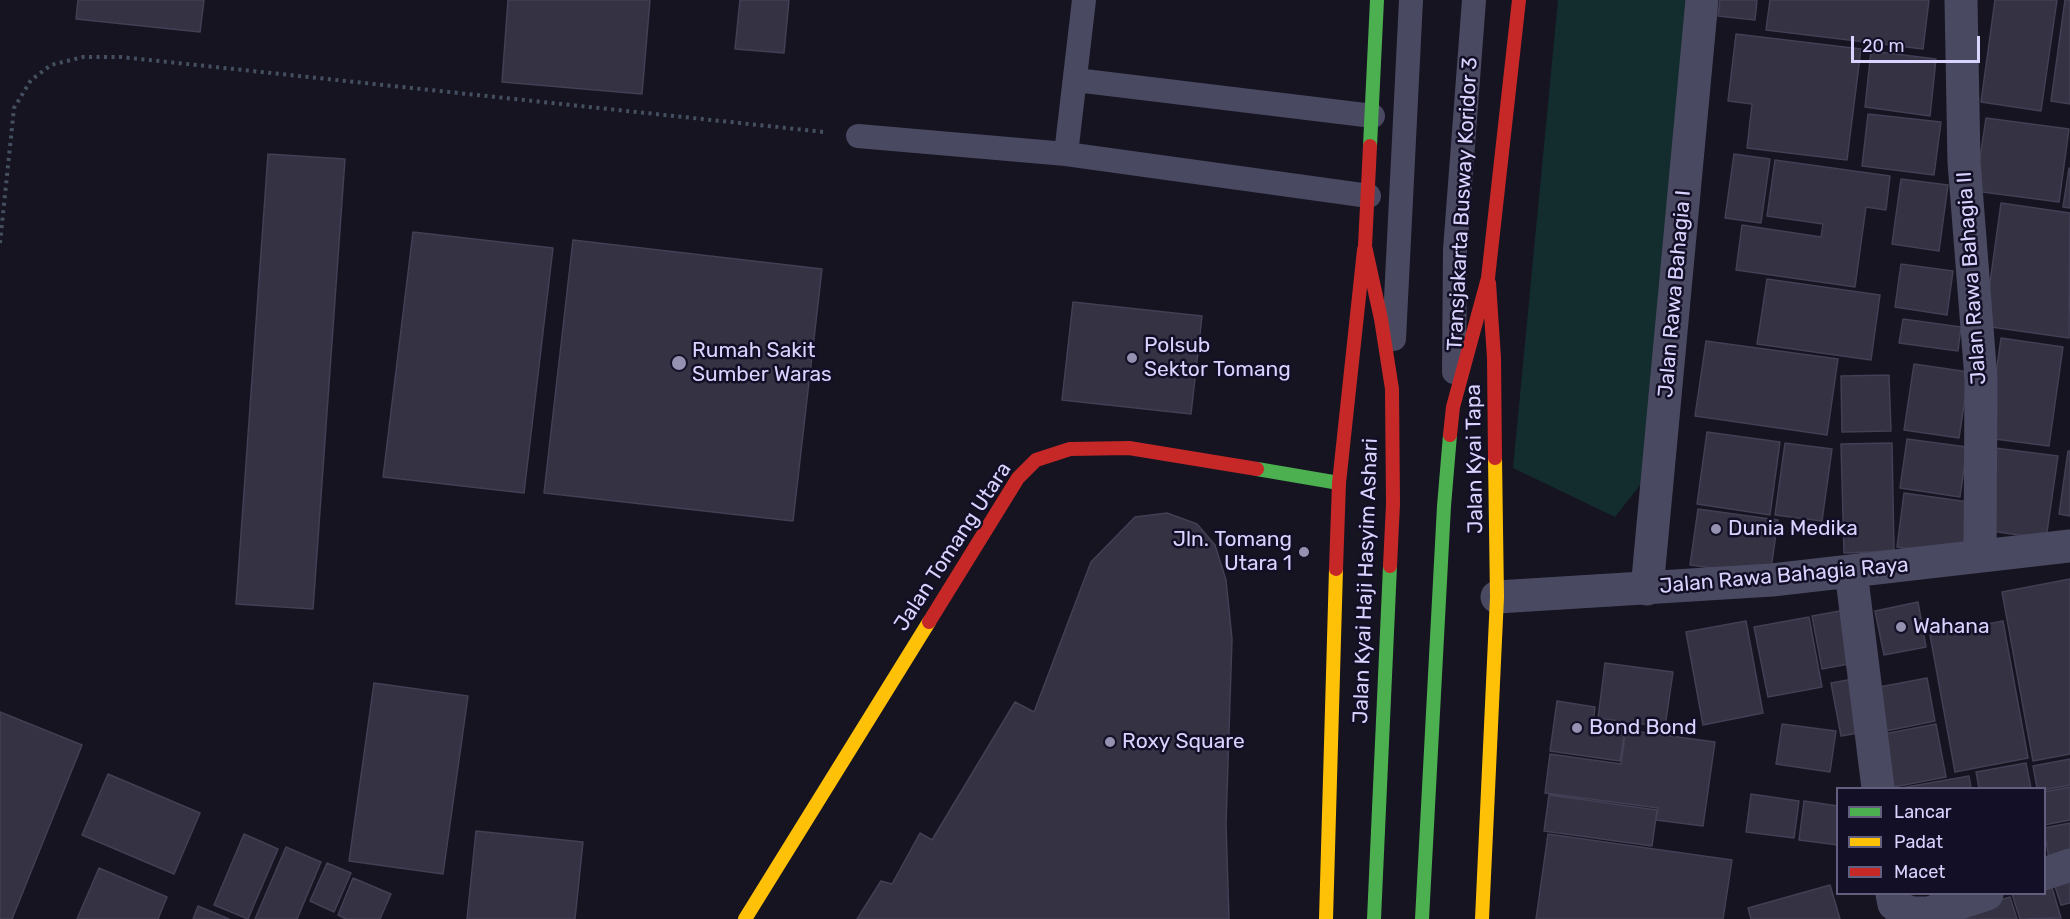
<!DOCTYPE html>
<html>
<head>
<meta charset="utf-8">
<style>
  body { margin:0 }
  #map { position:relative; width:2070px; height:919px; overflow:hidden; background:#161421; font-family:Rubik,sans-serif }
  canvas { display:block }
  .legend { position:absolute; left:1836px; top:787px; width:210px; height:108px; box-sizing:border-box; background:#130f26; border:2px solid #625e7d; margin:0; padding:8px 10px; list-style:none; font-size:18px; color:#d9d4ff }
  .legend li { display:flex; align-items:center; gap:12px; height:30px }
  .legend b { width:30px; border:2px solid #625e7d }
  .scale { position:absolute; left:1851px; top:36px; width:129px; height:27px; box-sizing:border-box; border:3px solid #d9d4ff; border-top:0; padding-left:8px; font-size:18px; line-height:21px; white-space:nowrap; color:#d9d4ff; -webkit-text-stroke:4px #130f26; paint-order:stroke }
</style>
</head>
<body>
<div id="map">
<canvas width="2070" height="919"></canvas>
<ul class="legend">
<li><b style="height:8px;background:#4caf50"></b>Lancar</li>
<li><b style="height:8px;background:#ffc107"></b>Padat</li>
<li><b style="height:8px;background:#c62828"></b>Macet</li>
</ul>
<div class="scale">20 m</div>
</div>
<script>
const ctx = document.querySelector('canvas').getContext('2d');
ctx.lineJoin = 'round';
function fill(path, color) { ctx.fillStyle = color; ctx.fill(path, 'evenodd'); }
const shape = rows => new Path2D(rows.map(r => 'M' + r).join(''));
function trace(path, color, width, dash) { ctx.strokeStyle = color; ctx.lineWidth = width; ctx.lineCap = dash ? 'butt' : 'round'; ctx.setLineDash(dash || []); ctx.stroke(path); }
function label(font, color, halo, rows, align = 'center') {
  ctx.font = font + ' Rubik,sans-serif'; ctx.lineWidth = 5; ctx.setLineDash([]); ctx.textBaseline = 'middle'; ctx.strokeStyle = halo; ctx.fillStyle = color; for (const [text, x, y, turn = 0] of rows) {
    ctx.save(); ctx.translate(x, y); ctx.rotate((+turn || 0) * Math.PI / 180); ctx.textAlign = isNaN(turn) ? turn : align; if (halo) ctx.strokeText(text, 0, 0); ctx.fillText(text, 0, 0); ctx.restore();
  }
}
const green = shape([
  [1558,0,1693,0,1641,484,1615,517,1513,468]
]);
const building = shape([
  [78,0,204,0,200,32,76,19,78,0],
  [508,0,650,0,642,94,502,82,508,0],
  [740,0,789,0,784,53,735,49,740,0],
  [1720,0,1757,0,1755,20,1718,16,1720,0],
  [1770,0,1929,0,1923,49,1766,30,1770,0],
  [1995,0,2057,0,2041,111,1981,102,1995,0],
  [2065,0,2070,0,2070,104,2051,101,2065,0],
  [1736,34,1861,49,1847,160,1747,148,1752,104,1728,101,1736,34],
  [1871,51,1936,59,1930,116,1865,107,1871,51],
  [1868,114,1941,122,1934,175,1862,166,1868,114],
  [1986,118,2069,129,2059,202,1975,191,1986,118],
  [268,154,345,159,313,609,236,604,268,154],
  [1734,154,1770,159,1761,223,1725,218,1734,154],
  [1775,160,1890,176,1886,210,1866,207,1855,287,1736,270,1742,225,1821,237,1823,224,1767,216,1775,160],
  [2069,168,2070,169,2070,208,2063,207,2069,168],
  [1901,179,1948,185,1939,251,1892,244,1901,179],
  [2001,203,2070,213,2069,338,1984,326,2001,203],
  [413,232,553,248,524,493,383,477,413,232],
  [573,240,822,269,793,521,544,493,573,240],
  [1901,264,1953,271,1947,315,1895,307,1901,264],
  [1767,279,1880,295,1871,360,1757,344,1767,279],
  [1073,302,1202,316,1191,414,1062,400,1073,302],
  [1903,319,1961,327,1958,351,1899,343,1903,319],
  [2001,338,2063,347,2049,446,1987,438,2001,338],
  [1706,341,1838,359,1827,435,1695,416,1706,341],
  [1914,364,1969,372,1959,438,1904,430,1914,364],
  [1889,375,1891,431,1842,432,1841,376,1889,375],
  [1707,432,1780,442,1770,515,1697,504,1707,432],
  [1907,439,1967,447,1960,497,1900,488,1907,439],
  [1785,443,1832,449,1822,521,1775,515,1785,443],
  [1892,443,1894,551,1844,553,1841,444,1892,443],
  [1995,448,2058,456,2046,539,1984,530,1995,448],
  [2068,451,2070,451,2070,516,2059,514,2068,451],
  [1904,493,1969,502,1962,556,1897,547,1904,493],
  [1698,509,1778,520,1770,576,1690,565,1698,509],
  [1167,513,1197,524,1215,545,1226,580,1232,639,1226,824,1229,919,857,919,881,881,892,884,920,833,932,840,1015,702,1034,712,1091,562,1135,517,1167,513],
  [2070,579,2070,754,2033,761,2002,592,2070,579],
  [1918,602,1926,647,1884,655,1875,611,1918,602],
  [1845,610,1854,663,1822,669,1812,616,1845,610],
  [1809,617,1822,687,1768,697,1754,627,1809,617],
  [1746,621,1763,713,1703,725,1686,632,1746,621],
  [2003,621,2028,758,1955,772,1930,635,2003,621],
  [1605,663,1673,672,1665,727,1598,718,1605,663],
  [1859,678,1870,731,1841,736,1831,683,1859,678],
  [1927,678,1935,721,1881,732,1874,688,1927,678],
  [374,683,468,696,443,874,349,861,374,683],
  [1557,701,1595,707,1593,723,1625,728,1620,761,1550,751,1557,701],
  [0,712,82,745,12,919,0,919,0,712],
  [1782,724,1836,731,1830,772,1776,764,1782,724],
  [1936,724,1946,777,1894,787,1884,734,1936,724],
  [1626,730,1715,742,1703,826,1656,820,1658,808,1545,793,1550,754,1621,764,1626,730],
  [2070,759,2070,785,2044,790,2037,788,2033,766,2070,759],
  [2026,763,2031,788,1979,788,1976,772,2026,763],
  [108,774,200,813,174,874,82,835,108,774],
  [1969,776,1971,788,1901,788,1969,776],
  [2070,787,2070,820,2044,825,2044,792,2070,787],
  [1751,794,1799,801,1794,838,1746,832,1751,794],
  [1549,795,1657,810,1652,846,1544,831,1549,795],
  [1804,801,1838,806,1838,845,1799,840,1804,801],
  [2070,823,2070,856,2049,860,2044,828,2070,823],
  [476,831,583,842,575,919,467,919,476,831],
  [244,834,278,849,248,919,214,905,244,834],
  [1548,834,1732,860,1723,919,1536,919,1548,834],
  [286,847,321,862,297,919,255,919,286,847],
  [327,863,351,873,334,912,310,901,327,863],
  [99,868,167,897,158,919,77,919,99,868],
  [2070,868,2070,903,2061,905,2051,874,2070,868],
  [2048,874,2061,918,2020,919,2012,894,2044,894,2044,875,2048,874],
  [353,878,391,894,380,919,346,919,338,915,353,878],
  [1830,885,1840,919,1751,919,1748,908,1830,885],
  [2010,897,2017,919,1936,919,2010,897],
  [198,906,229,919,193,919,198,906]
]);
const path = shape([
  [0,243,14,108,31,80,51,65,83,57,121,57,824,132]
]);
const lane = shape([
  [1076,80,1373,116],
  [858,136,1066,154,1369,196],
  [1066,154,1084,0],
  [1394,339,1411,0],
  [1454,372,1455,250,1474,0]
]);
const street = shape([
  [1961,0,1964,162,1981,379,1980,556],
  [1851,571,1878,788],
  [1647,589,1702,0],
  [1497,597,1772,580,2070,546],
  [2044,874,2070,865],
  [1892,894,1894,904,1901,909,1912,913,1929,913,1987,894]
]);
const fast = shape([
  [1370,146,1377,0],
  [1257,469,1339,483],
  [1374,919,1390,566],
  [1422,919,1444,506,1450,435]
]);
const slow = shape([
  [745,919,929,622],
  [1326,919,1336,569],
  [1482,919,1497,597,1495,458]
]);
const jam = shape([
  [1370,146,1365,246,1381,319,1392,389,1393,504,1390,566],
  [1489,283,1494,358,1495,458],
  [1450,435,1453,407,1488,278,1519,0],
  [1336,569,1339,483,1364,250],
  [929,622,1018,478,1036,460,1070,449,1129,448,1257,469]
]);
const markers = [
  [1132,358,6,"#9591b1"],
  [679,363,8,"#9591b1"],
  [1716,529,6,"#9591b1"],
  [1304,552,6,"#9591b1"],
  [1901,627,6,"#9591b1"],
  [1577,728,6,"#9591b1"],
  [1110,742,6,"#9591b1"]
];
const streetNames = [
  ["Transjakarta Busway Koridor 3",1463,204,-87],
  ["Jalan Rawa Bahagia II",1972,278,-94],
  ["Jalan Rawa Bahagia I",1675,294,-85],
  ["Jalan Kyai Tapa",1475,459,-91],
  ["Jalan Tomang Utara",953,547,-57],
  ["Jalan Rawa Bahagia Raya",1784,576,-5],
  ["Jalan Kyai Haji Hasyim Ashari",1366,581,-88]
];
const poiNames = [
  ["Polsub",1144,346],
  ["Sektor Tomang",1144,370],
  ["Rumah Sakit",692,351],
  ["Sumber Waras",692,375],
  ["Dunia Medika",1728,529],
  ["Jln. Tomang",1292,540,"right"],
  ["Utara 1",1292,564,"right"],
  ["Wahana",1913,627],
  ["Bond Bond",1589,728],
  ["Roxy Square",1122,742]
];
fill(green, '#132c2d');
fill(building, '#343243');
trace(building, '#433f54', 1.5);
trace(path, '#44505f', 4, [3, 4.5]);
trace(lane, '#4a4962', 24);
trace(street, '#4a4962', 33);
trace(fast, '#4caf50', 14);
trace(slow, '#ffc107', 14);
trace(jam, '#c62828', 14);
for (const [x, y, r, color] of markers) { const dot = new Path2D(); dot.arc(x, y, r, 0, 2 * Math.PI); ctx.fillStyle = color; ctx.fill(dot); trace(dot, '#130f26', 2); }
label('21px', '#d9d4ff', '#130f26', streetNames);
label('21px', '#d9d4ff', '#130f26', poiNames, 'left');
</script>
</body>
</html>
